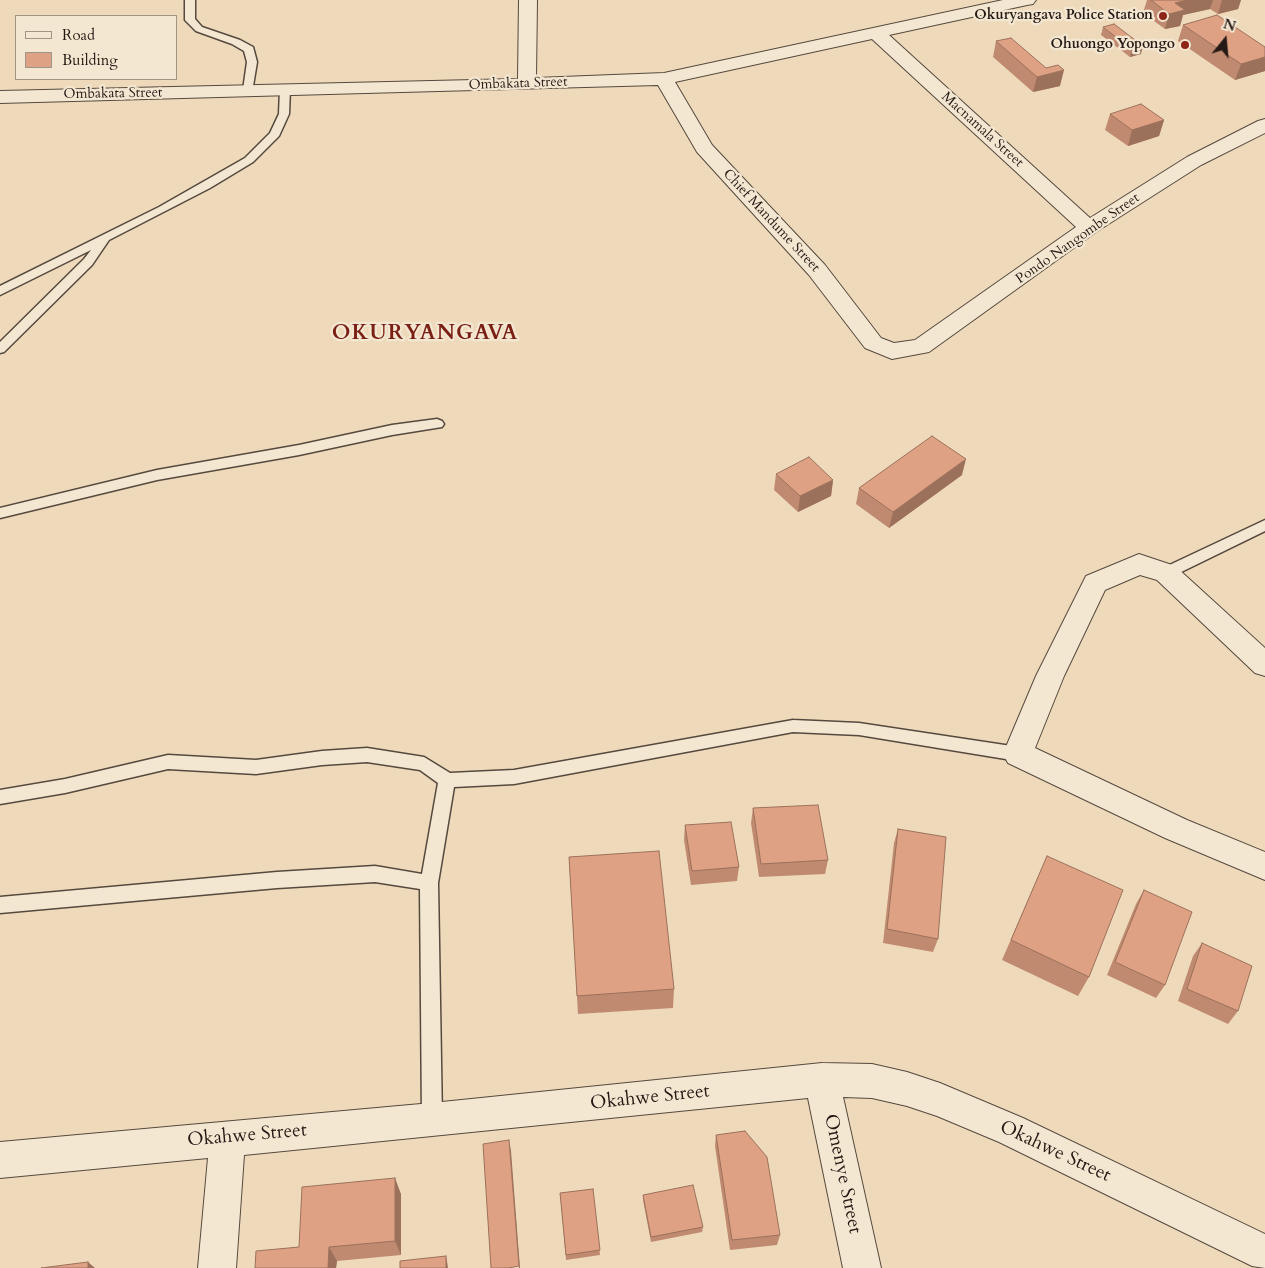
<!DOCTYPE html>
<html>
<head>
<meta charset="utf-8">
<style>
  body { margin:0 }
  #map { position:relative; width:1265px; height:1268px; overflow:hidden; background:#eedaba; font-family:Cardo,serif }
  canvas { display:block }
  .legend { position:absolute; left:15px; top:15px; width:162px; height:65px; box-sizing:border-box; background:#f4e7d2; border:1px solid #a19586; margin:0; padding:6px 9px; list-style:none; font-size:15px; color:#241914 }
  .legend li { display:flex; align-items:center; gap:10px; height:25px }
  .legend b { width:25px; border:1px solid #a19586 }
  .north { position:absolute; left:1200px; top:15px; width:50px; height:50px; -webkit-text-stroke:4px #f4e7d2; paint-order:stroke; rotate:17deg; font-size:14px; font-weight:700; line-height:20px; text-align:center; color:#241914 }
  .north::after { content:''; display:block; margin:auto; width:18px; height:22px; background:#241914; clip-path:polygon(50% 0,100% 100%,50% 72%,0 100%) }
</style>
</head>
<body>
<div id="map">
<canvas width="1265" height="1268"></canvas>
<ul class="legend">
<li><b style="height:6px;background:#f4e7d2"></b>Road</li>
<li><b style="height:14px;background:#dfa183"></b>Building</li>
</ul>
<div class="north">N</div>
</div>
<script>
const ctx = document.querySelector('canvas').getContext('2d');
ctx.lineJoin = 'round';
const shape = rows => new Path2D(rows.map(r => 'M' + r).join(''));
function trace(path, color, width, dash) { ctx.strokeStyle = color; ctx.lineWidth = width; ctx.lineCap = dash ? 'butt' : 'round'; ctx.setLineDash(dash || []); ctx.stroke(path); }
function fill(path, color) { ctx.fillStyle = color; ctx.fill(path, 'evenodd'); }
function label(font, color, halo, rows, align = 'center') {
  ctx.font = font + ' Cardo,serif'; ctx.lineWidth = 4.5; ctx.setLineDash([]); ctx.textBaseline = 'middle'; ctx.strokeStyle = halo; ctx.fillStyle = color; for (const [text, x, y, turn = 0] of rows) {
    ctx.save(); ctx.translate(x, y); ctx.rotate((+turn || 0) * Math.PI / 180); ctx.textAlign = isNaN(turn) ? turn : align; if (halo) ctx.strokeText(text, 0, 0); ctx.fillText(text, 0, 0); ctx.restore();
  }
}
const service = shape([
  [185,0,195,0,195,19,202,27,240,40,253,47,257,62,252,92,248,93,243,90,247,62,244,51,232,44,196,31,185,20,185,0],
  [285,86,290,89,289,114,279,136,253,162,210,188,109,240,92,265,4,352,0,353,0,342,84,259,91,250,0,295,0,286,159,207,245,158,270,133,279,114,280,89,285,86],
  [437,419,442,421,444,424,442,427,392,435,299,455,157,480,0,518,0,508,157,470,299,445,392,425,437,419],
  [1265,520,1265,531,1171,577,1166,578,1161,577,1159,573,1161,569,1265,520],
  [793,720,859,723,1018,747,1024,749,1026,754,1024,759,1018,761,859,735,793,732,514,784,454,787,438,883,442,1120,439,1127,432,1130,425,1127,422,1120,420,889,375,882,277,888,0,913,0,897,277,872,375,866,422,874,438,783,420,770,367,762,322,765,256,774,168,769,65,793,0,804,0,790,65,779,168,755,256,760,322,751,367,748,424,757,450,773,514,770,793,720]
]);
const minor = shape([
  [519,0,537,0,536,78,664,73,1003,0,1036,0,1033,4,1027,5,889,35,1090,218,1187,157,1258,121,1265,119,1265,133,1201,165,1096,232,929,352,892,359,865,348,809,275,697,152,658,85,0,103,0,91,518,79,519,0],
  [872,39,1076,227,915,340,894,343,881,338,825,265,712,145,675,82,872,39],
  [1139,554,1175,566,1265,648,1265,676,1255,673,1157,580,1140,575,1105,590,1064,676,1035,748,1187,820,1265,852,1265,880,1165,838,1008,763,1003,754,1036,676,1086,576,1139,554],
  [822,1063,872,1064,907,1072,940,1083,1023,1118,1265,1234,1265,1268,1252,1266,999,1142,937,1116,907,1106,872,1098,843,1097,881,1268,843,1268,808,1098,244,1155,236,1268,198,1268,208,1158,0,1178,0,1142,432,1103,822,1063]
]);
const wall = shape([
  [1147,0,1241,0,1238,9,1218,14,1210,9,1183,15,1180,26,1165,29,1143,13],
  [1183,25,1265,47,1265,71,1235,80,1178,41],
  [1103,27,1141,54,1130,57,1101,35],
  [996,41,1060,86,1033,92,993,57],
  [1110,114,1164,120,1159,136,1128,146,1105,130],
  [776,474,833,480,831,496,798,512,774,490],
  [962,475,889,528,856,504,859,488],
  [753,808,828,860,825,874,759,877,751,823],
  [685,825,739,867,737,881,691,885,684,840],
  [898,829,938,939,933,952,883,943,894,843],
  [1047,856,1089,977,1078,996,1002,960],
  [569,857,674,989,673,1008,578,1014],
  [1144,890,1165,985,1156,998,1107,975,1136,904],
  [1202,943,1238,1011,1228,1024,1178,1001,1193,956],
  [716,1135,780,1235,777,1245,730,1250,715,1146],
  [593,1189,600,1255,566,1260,560,1193],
  [401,1194,401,1255,337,1261,336,1268,255,1268,299,1247],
  [643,1195,703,1227,702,1232,651,1242,643,1200]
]);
const shadedWall = shape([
  [1187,0,1213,0,1210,9,1183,15,1180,26,1165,29,1169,14,1175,3],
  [1222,0,1241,0,1238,9,1218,14],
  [1143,46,1141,54,1130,57,1132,49],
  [1265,57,1265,71,1235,80,1241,64],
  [1064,70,1060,86,1033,92,1037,77],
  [1164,120,1159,136,1128,146,1132,130],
  [966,459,962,475,889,528,893,512],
  [833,480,831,496,798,512,800,496],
  [509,1140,511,1151,520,1268,519,1268],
  [395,1178,401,1194,401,1255,395,1241],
  [329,1247,337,1261,336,1268,328,1268],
  [446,1256,447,1261,448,1268,446,1268],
  [88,1262,95,1268,88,1268]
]);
const building = shape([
  [1151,0,1187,0,1175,3,1185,10,1169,14,1151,0],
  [1217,15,1265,47,1265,57,1241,64,1183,25,1217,15],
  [1114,24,1143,46,1132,49,1103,27,1114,24],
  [1011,38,1046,68,1058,65,1064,70,1037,77,996,41,1011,38],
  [1141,104,1164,120,1132,130,1110,114,1141,104],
  [932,436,966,459,893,512,859,488,932,436],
  [809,457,833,480,800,496,776,474,809,457],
  [818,805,828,860,761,864,753,808,818,805],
  [731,822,739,867,692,871,685,825,731,822],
  [898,829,946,837,938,939,887,929,898,829],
  [659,851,674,989,577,996,569,857,659,851],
  [1047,856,1123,890,1089,977,1011,940,1047,856],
  [1144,890,1192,912,1165,985,1115,962,1144,890],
  [1202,943,1252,966,1238,1011,1187,989,1202,943],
  [745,1131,767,1157,780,1235,732,1240,716,1135,745,1131],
  [509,1140,519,1266,508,1268,491,1268,483,1144,509,1140],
  [395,1178,395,1241,329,1247,328,1268,255,1268,256,1251,299,1247,302,1187,395,1178],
  [693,1185,703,1227,651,1237,643,1195,693,1185],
  [593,1189,600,1250,566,1255,560,1193,593,1189],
  [446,1256,446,1268,400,1268,400,1261,446,1256],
  [88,1262,88,1268,41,1268,88,1262]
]);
const markers = [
  [1163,16,5,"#8f2418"],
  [1185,45,5,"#8f2418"]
];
const farPoinames = [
  ["Okuryangava Police Station",1153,16],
  ["Ohuongo Yopongo",1175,45]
];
const farStreetnames = [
  ["Ombakata Street",518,84,-2],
  ["Ombakata Street",113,94,-1],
  ["Macnamala Street",982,130,42],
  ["Chief Mandume Street",771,221,47],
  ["Pondo Nangombe Street",1078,239,-35]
];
const nearStreetnames = [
  ["Okahwe Street",650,1098,-6],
  ["Okahwe Street",247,1136,-5],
  ["Okahwe Street",1055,1152,25],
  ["Omenye Street",842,1174,78]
];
const districtNames = [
  ["OKURYANGAVA",425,334]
];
trace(service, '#56493e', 3);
trace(minor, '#56493e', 2);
fill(service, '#f4e7d2');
fill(minor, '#f4e7d2');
fill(wall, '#c08a71');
fill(shadedWall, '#9c715c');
fill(building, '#dfa183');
trace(building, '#9c715c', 1);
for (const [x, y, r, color] of markers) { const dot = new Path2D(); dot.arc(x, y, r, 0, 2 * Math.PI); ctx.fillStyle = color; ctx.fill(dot); trace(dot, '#f4e7d2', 2); }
label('bold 14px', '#241914', '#f4e7d2', farPoinames, 'right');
label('14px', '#241914', '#f4e7d2', farStreetnames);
label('19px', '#241914', '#f4e7d2', nearStreetnames);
ctx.letterSpacing = '1px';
label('bold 21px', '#7a1f14', '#f4e7d2', districtNames);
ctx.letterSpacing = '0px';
</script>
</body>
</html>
